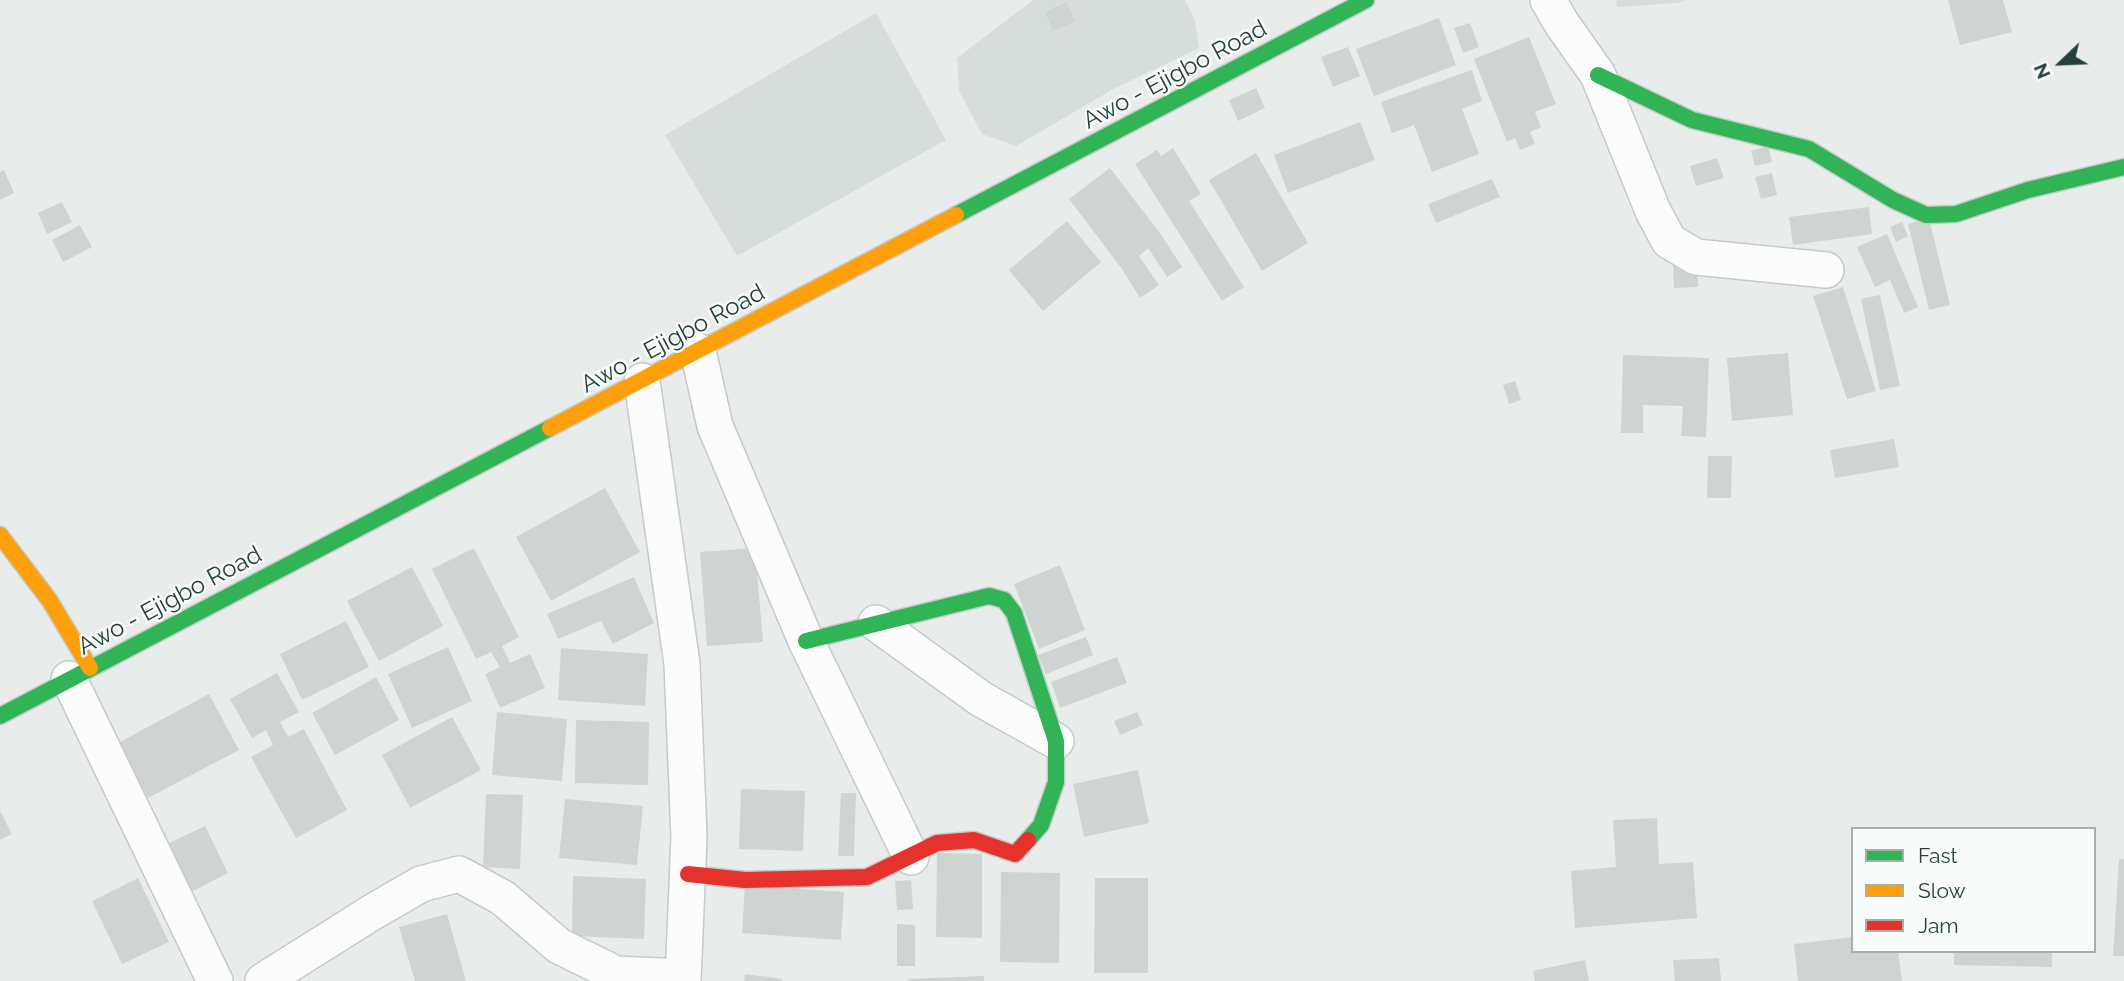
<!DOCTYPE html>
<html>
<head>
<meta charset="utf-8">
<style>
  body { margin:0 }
  #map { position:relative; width:2124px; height:981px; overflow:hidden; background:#e8edeb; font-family:Raleway,sans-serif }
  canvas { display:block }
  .legend { position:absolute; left:1851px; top:827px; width:245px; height:126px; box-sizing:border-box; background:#f7fbf9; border:2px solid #a3b1ad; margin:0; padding:9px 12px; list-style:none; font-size:21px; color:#24423a }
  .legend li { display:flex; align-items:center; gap:14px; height:35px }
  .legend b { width:35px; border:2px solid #a3b1ad }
  .north { position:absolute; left:2026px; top:28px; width:70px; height:70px; -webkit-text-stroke:5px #f7fbf9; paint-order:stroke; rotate:247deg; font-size:19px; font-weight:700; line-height:28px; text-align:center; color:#24423a }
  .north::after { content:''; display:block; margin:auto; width:24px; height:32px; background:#24423a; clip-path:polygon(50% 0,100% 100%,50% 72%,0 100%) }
</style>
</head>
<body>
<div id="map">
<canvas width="2124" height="981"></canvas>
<ul class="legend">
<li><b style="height:9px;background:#30b455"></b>Fast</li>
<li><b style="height:9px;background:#ff9f0a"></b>Slow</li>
<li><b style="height:9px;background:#e5322d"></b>Jam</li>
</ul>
<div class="north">N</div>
</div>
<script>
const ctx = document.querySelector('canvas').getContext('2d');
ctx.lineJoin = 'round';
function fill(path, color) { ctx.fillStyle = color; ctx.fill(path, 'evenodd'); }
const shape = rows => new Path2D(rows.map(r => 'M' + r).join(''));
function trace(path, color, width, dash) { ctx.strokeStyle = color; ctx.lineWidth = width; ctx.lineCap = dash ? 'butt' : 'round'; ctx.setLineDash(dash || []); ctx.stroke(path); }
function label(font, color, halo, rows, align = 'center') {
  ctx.font = font + ' Raleway,sans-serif'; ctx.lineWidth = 5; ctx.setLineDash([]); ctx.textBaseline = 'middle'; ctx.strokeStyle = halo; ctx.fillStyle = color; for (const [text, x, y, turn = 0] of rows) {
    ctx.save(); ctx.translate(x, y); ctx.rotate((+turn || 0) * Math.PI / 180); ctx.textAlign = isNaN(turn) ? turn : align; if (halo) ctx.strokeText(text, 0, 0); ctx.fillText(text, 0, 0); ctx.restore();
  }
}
const built = shape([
  [1033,0,1185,0,1195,20,1199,48,1115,88,1016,146,982,134,959,91,957,58],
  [1616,0,1685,0,1678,3,1617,7],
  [876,13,946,140,737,256,665,135]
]);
const building = shape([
  [1948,0,2003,0,2012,32,1960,45],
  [1067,2,1075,22,1053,31,1045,12],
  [1439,18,1456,65,1374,96,1356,49],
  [1470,23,1479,47,1463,53,1454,28],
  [1529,37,1556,104,1535,112,1541,127,1530,132,1535,144,1520,150,1515,138,1507,142,1474,59],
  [1348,47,1360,76,1333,87,1321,57],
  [1472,70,1482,101,1462,109,1479,154,1432,172,1414,125,1392,133,1381,102],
  [1256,88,1265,108,1238,121,1229,100],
  [1360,122,1375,160,1288,193,1274,155],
  [1768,146,1772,162,1755,166,1751,151],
  [1173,148,1201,194,1189,201,1244,287,1222,301,1135,164,1157,150,1161,156],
  [1256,153,1308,243,1262,271,1209,180],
  [1717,158,1724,178,1696,186,1690,166],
  [1110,168,1160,233,1182,267,1167,277,1148,248,1139,256,1159,285,1140,298,1122,269,1069,199],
  [4,170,14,193,0,200,0,172],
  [1772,173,1777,195,1761,199,1755,177],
  [1492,179,1500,197,1436,223,1428,204],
  [62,202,72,222,47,234,38,213],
  [1869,207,1872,234,1793,245,1789,217],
  [1929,218,1950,305,1929,310,1908,224],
  [1067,221,1101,262,1043,311,1009,270],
  [1902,222,1908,236,1896,242,1890,227],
  [80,225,92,247,63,262,52,240],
  [1887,234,1918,307,1904,313,1890,280,1875,287,1857,247],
  [1697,262,1698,287,1674,288,1673,264],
  [1843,287,1876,391,1847,399,1813,296],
  [1880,295,1900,386,1880,390,1861,299],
  [1788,353,1793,415,1732,421,1727,358],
  [1623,355,1709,358,1706,437,1681,436,1683,406,1643,405,1643,433,1621,433],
  [1515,381,1521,400,1509,404,1503,385],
  [1894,439,1899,467,1835,478,1830,450],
  [1708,456,1732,456,1731,498,1707,498],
  [605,488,640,552,551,601,516,537],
  [474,548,519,637,502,646,510,663,530,654,545,688,500,708,485,674,500,667,491,652,476,659,432,569],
  [755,548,763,642,707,646,700,552],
  [1060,565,1085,630,1039,649,1014,584],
  [412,567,443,626,379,661,347,601],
  [634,577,654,623,613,644,601,621,558,639,547,614],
  [346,621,369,667,302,700,280,654],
  [1086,637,1093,655,1046,674,1038,655],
  [448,647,472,701,412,728,388,674],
  [561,648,648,654,645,706,558,700],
  [1117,657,1127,683,1060,708,1051,682],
  [277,673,299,712,280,722,288,737,304,729,347,810,296,838,251,757,273,745,266,730,252,738,230,699],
  [376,677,399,720,335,755,312,713],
  [209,694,239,750,148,798,118,743],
  [497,712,567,719,562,781,492,775],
  [1137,712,1143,725,1120,735,1114,721],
  [452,717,481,770,410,808,382,755],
  [576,720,649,722,648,785,575,783],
  [1138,770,1149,823,1084,837,1073,784],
  [741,789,805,791,803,851,739,849],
  [841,793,856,793,854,856,838,856],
  [486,794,523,795,520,869,483,867],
  [565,799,643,806,637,865,559,858],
  [0,811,12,834,0,840],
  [1657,818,1659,864,1693,862,1697,918,1575,928,1571,871,1616,867,1613,820],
  [205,826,228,873,191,892,167,844],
  [937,853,982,854,982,938,936,937],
  [2119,859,2124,859,2124,956,2113,956],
  [1001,872,1060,873,1059,963,1000,962],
  [573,876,646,879,644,939,572,936],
  [138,878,169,942,122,964,92,901],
  [1095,878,1148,878,1148,973,1094,973],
  [911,880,913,909,897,910,895,881],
  [745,885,844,892,841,940,742,933],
  [447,914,466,981,415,981,399,927],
  [897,924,915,925,915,966,897,966],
  [1853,937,1853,951,1898,951,1902,981,1798,981,1794,944],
  [1954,951,2052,951,2052,967,1954,965],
  [1719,958,1721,981,1675,981,1673,960],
  [1585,960,1589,981,1535,981,1533,971],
  [745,974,782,979,782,981,744,981],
  [984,976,984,981,908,981,908,979]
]);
const street = shape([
  [1548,0,1562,24,1598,75,1653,211,1669,241,1696,257,1826,270],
  [698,351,715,426,806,641,911,857],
  [642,381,682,664,689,837,683,981],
  [876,623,981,699,1056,741],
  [69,679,215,981],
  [263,981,371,913,421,884,459,874,503,898,559,946,616,974,683,977]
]);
const fast = shape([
  [1598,75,1692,120,1809,149,1893,200,1926,215,1956,214,2028,190,2124,167],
  [956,215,1366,0],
  [806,641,989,596,1004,600,1014,613,1056,741,1056,782,1041,825,1028,840],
  [0,716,550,428]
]);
const slow = shape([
  [550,428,956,215],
  [0,535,50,601,90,668]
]);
const jam = shape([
  [688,874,745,880,867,877,937,843,974,840,1015,854,1028,840]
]);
const streetNames = [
  ["Awo - Ejigbo Road",1175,75,-28],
  ["Awo - Ejigbo Road",673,339,-28],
  ["Awo - Ejigbo Road",170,601,-28]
];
fill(built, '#d6dedb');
fill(building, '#cfd4d2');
trace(street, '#c5cac8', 38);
trace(fast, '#c3cbc8', 19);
trace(slow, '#c3cbc8', 19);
trace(jam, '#c3cbc8', 19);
trace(street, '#fcfcfc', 35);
trace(fast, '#30b455', 16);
trace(slow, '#ff9f0a', 16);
trace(jam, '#e5322d', 16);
label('24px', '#24423a', '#f7fbf9', streetNames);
</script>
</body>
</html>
